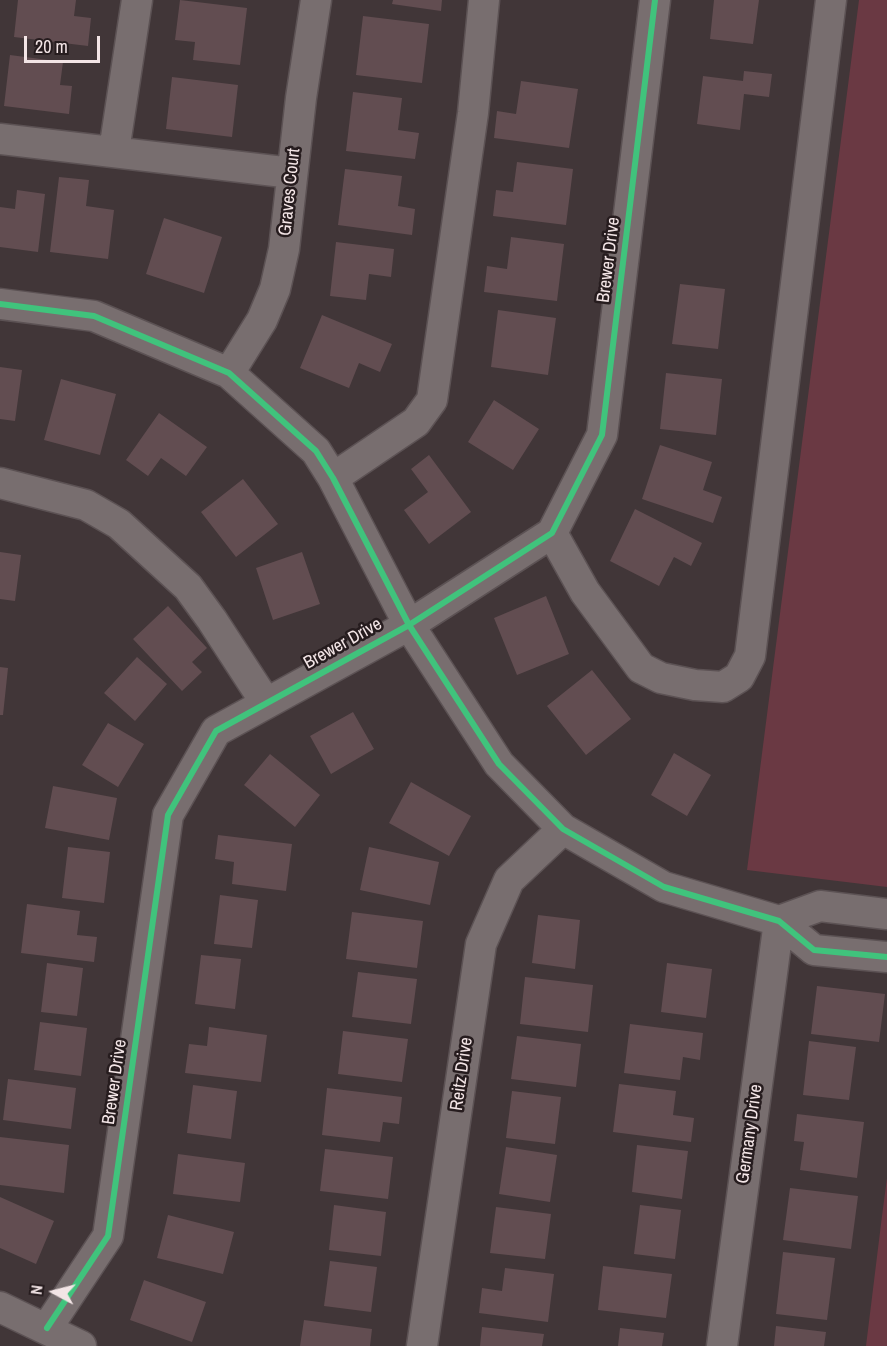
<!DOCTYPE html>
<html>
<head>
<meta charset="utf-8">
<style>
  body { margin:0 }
  #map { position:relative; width:887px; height:1346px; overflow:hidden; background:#413638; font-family:"Archivo Narrow",sans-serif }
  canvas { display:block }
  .north { position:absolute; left:24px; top:1262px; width:60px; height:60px; -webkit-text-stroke:4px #261c1e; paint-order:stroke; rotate:277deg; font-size:16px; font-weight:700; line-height:24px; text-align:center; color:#f3e5e6 }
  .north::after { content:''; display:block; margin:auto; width:21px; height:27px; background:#f3e5e6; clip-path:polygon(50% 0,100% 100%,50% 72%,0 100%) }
  .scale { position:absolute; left:24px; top:36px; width:76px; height:27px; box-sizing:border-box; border:3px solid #f3e5e6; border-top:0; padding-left:8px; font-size:18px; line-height:21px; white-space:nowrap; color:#f3e5e6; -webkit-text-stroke:4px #261c1e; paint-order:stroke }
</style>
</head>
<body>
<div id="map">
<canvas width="887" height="1346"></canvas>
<div class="north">N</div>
<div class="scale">20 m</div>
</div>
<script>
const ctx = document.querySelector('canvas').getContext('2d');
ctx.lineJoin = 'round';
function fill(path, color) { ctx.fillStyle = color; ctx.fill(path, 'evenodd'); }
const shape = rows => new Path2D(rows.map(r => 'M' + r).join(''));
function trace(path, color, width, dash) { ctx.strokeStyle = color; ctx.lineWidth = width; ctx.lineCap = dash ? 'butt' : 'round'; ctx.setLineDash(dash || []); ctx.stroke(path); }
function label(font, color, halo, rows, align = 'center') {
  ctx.font = font + ' "Archivo Narrow",sans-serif'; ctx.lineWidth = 5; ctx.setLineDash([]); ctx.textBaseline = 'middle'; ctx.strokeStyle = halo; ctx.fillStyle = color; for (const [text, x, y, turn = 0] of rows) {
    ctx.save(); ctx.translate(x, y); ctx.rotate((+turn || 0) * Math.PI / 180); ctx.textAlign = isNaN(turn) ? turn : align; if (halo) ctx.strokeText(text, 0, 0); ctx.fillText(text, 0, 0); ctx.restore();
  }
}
const green = shape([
  [859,0,887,0,887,887,747,870],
  [887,1178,887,1346,866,1346,882,1216]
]);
const building = shape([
  [18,0,76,0,74,16,91,18,88,46,14,37],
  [180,0,247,8,240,65,193,60,195,42,175,40],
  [393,0,442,0,441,11,392,4],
  [714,0,759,0,753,44,710,39],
  [363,16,429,24,422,83,356,75],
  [10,55,63,62,60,85,72,86,69,114,4,106],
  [744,71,772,74,769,97,744,94,740,130,697,124,703,76,743,81],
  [172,77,238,85,232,137,166,129],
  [521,81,578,89,569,148,494,138,497,111,516,114],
  [353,92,402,98,398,130,419,133,415,159,346,151],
  [517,162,573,169,566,225,493,216,496,190,513,192],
  [345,169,402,176,398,206,415,209,412,235,338,225],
  [59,177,89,180,86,206,114,210,108,259,50,252],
  [17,190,45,194,38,252,0,247,0,207,15,209],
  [164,218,222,237,204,293,146,274],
  [511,237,564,244,557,301,484,292,487,266,507,269],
  [336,242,394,249,391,277,369,274,366,300,330,296],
  [680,284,725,289,718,349,672,344],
  [498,310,556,318,548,375,491,367],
  [322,315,392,344,380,372,359,363,349,388,300,368],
  [0,367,22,370,15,421,0,419],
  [666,373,722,379,716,435,660,429],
  [61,379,116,394,100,455,44,440],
  [494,400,539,429,513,470,468,442],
  [159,413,207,447,186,476,161,458,148,476,126,460],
  [660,445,712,462,703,490,722,497,713,523,642,499],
  [429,455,471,512,429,544,404,510,428,492,411,469],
  [243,479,278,524,236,557,201,512],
  [635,509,702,543,691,566,674,557,659,586,610,561],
  [0,552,21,555,15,601,0,599],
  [302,552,320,604,273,620,256,568],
  [546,596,569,654,517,675,494,618],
  [168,606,207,648,192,662,202,672,182,691,133,639],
  [137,657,167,684,135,721,104,693],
  [0,667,8,668,3,715,0,715],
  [592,670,631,719,586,755,547,706],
  [353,712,374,749,331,774,310,736],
  [108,723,144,744,118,787,82,765],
  [674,753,711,775,687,816,651,795],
  [270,754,320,795,295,827,244,785],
  [411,782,471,816,449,856,389,823],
  [53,786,117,798,109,840,45,828],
  [218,835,292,844,286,891,232,884,234,862,215,859],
  [68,847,110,852,104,903,62,898],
  [369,847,439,862,430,905,360,890],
  [220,895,258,900,252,948,214,944],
  [27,904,80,911,77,935,97,937,94,962,21,953],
  [352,912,423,921,417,968,346,959],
  [538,915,580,920,575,969,532,963],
  [201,955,241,959,235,1009,195,1004],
  [47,963,83,968,77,1016,41,1012],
  [667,963,712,969,706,1018,661,1012],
  [358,972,417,979,411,1024,352,1017],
  [525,977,593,985,588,1032,520,1024],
  [817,986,885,994,879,1042,811,1034],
  [40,1022,87,1028,81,1076,34,1070],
  [630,1024,703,1033,700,1060,683,1057,680,1080,624,1073],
  [209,1027,267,1035,261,1082,185,1073,189,1044,207,1046],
  [343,1031,408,1039,402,1082,338,1074],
  [517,1036,581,1044,576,1087,511,1079],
  [809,1041,856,1047,849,1100,803,1095],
  [8,1079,76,1088,71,1129,3,1120],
  [619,1084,676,1091,673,1115,694,1118,691,1142,613,1132],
  [193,1085,237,1091,231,1139,187,1133],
  [327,1088,402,1097,399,1124,383,1122,380,1142,322,1135],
  [512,1091,561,1097,555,1144,506,1138],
  [797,1114,864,1122,857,1178,800,1170,804,1142,794,1141],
  [0,1137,69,1145,64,1193,0,1185],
  [637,1145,688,1151,682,1199,632,1192],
  [506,1147,557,1155,550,1202,499,1194],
  [325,1149,393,1157,388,1199,320,1191],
  [178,1154,245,1163,240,1202,173,1194],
  [790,1188,858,1196,851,1249,783,1240],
  [0,1197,54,1221,36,1264,0,1248],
  [334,1205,386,1212,381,1256,329,1250],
  [640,1205,681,1210,675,1259,634,1254],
  [496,1207,551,1214,545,1259,490,1253],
  [168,1215,234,1232,223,1274,157,1258],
  [783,1252,835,1258,827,1320,776,1314],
  [330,1261,377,1267,371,1312,324,1306],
  [603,1266,672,1274,666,1318,598,1310],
  [505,1268,554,1274,548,1322,479,1313,482,1288,502,1291],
  [144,1280,206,1302,192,1342,130,1320],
  [304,1320,372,1329,370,1346,300,1346],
  [776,1326,826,1332,824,1346,774,1346],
  [482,1327,544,1334,542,1346,480,1346],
  [620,1328,664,1333,662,1346,618,1346]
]);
const minor = shape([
  [0,139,292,173],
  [114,151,137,0],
  [0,304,94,316,229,373,316,451,333,478,409,625,499,764,563,829,664,887,779,921,814,950,887,957],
  [229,373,262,320,275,289,284,249,301,98,316,0],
  [333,478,416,422,432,400,473,113,484,0],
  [0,483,86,505,119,524,188,587,212,620,266,703],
  [552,533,585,592,641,668,661,678,695,685,723,687,739,677,750,656,831,0],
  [779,921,820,906,887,914],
  [0,1307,81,1346],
  [47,1328,108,1236,168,815,216,731,409,625,552,533,602,435,655,0],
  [422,1346,481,944,509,880,563,829],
  [722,1346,779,921]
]);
const cycleway = shape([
  [0,304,94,316,229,373,316,451,333,478,409,625,499,764,563,829,664,887,779,921,814,950,887,957],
  [47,1328,108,1236,168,815,216,731,409,625,552,533,602,435,655,0]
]);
const streetNames = [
  ["Graves Court",290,192,-84],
  ["Brewer Drive",609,260,-83],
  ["Brewer Drive",343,644,-29],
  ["Reitz Drive",462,1074,-82],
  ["Brewer Drive",115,1082,-82],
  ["Germany Drive",750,1134,-82]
];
fill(green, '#6a3943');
fill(building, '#624d51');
trace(minor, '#5c5254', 33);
trace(minor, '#786e6f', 30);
trace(cycleway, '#40c37c', 6);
label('18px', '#f3e5e6', '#261c1e', streetNames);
</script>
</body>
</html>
